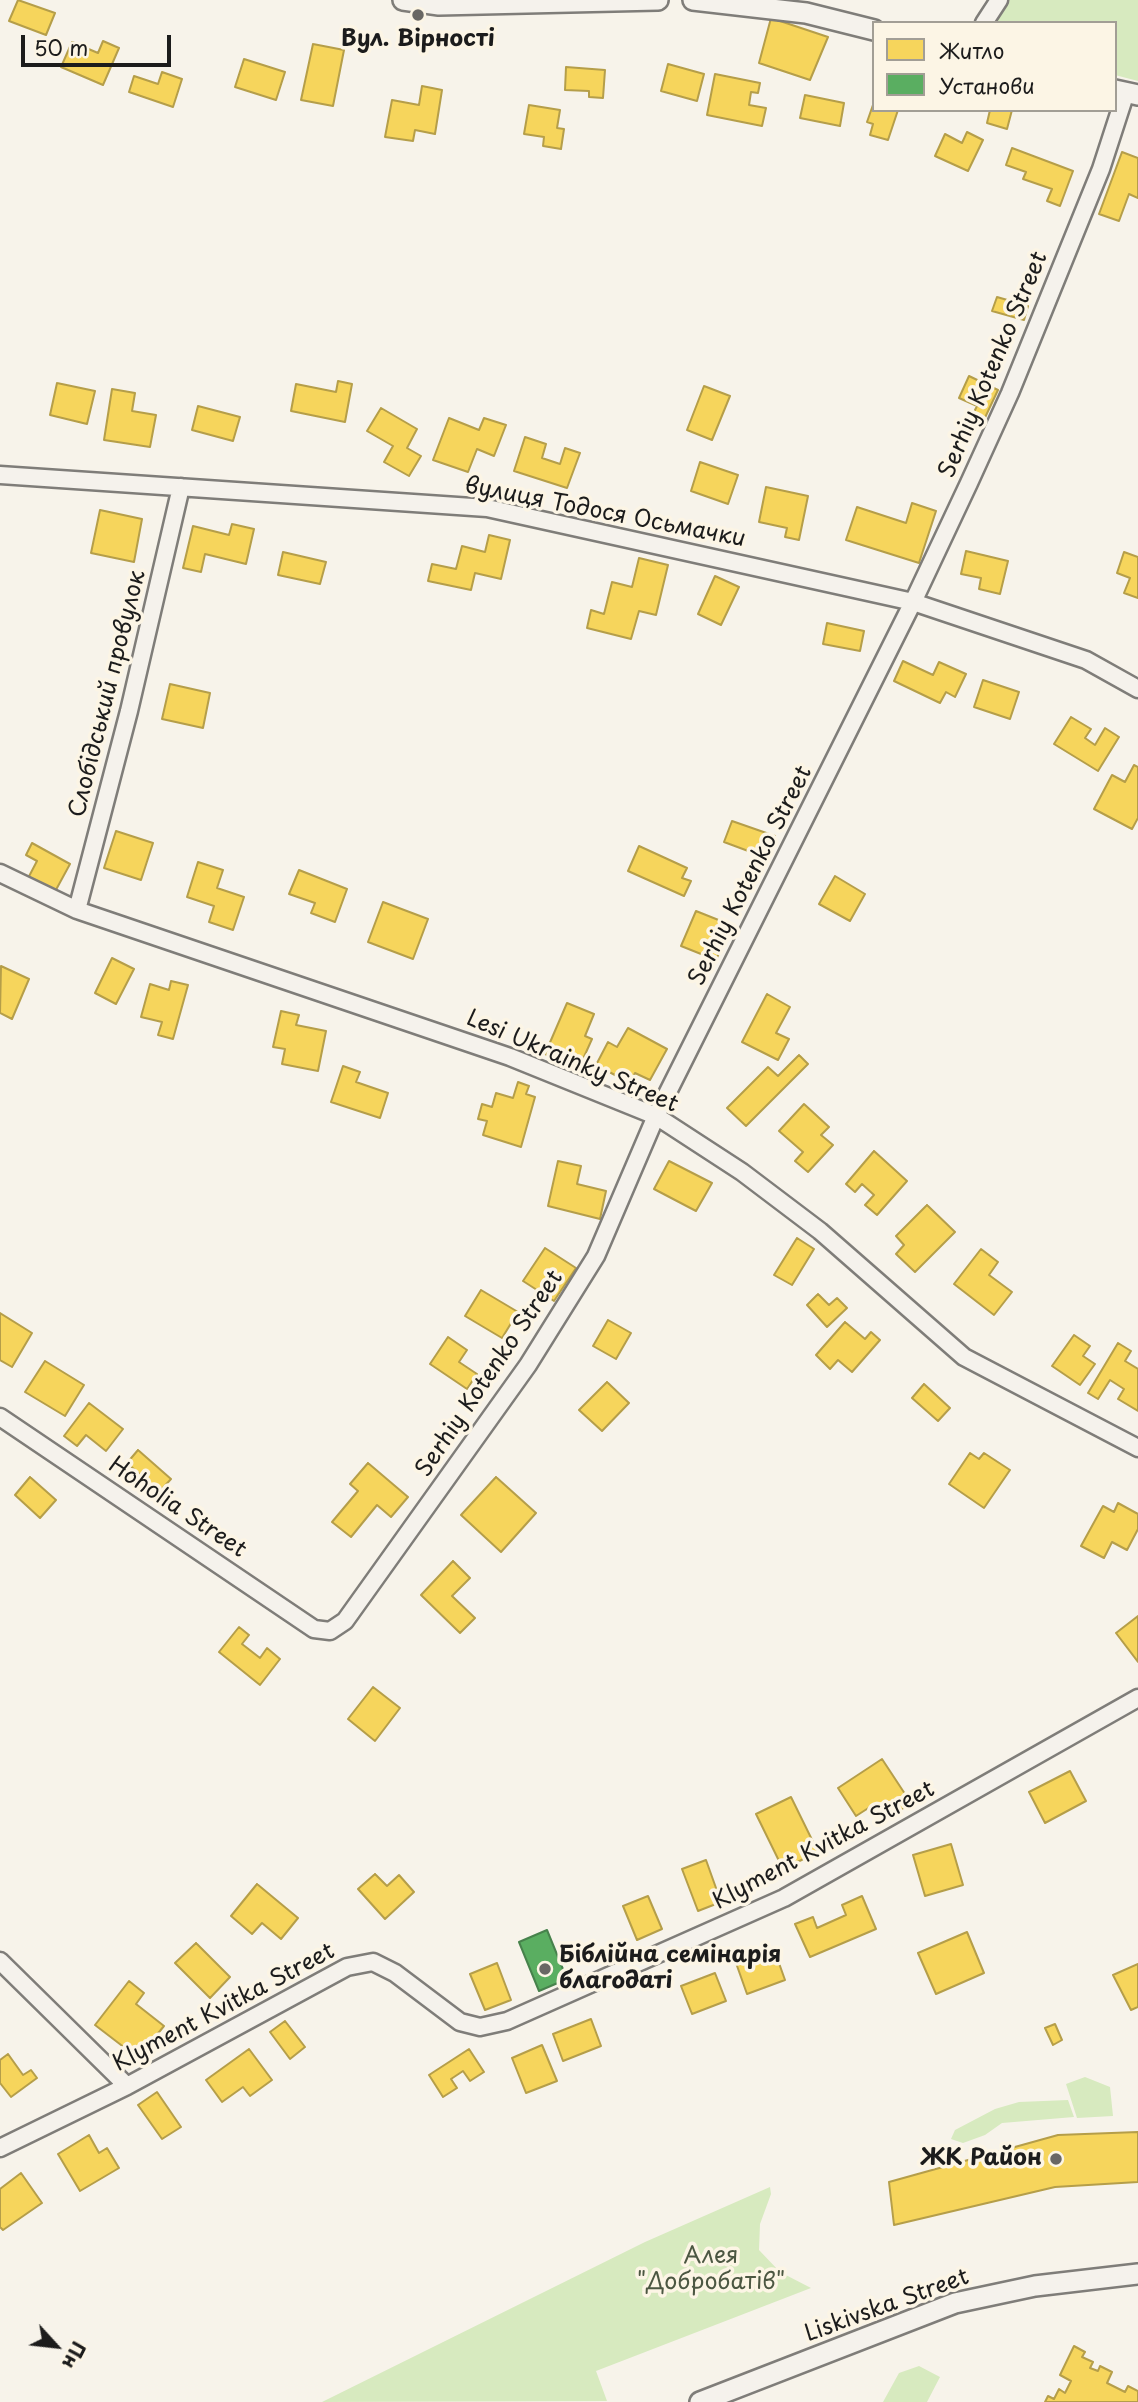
<!DOCTYPE html>
<html>
<head>
<meta charset="utf-8">
<style>
  body { margin:0 }
  #map { position:relative; width:1138px; height:2402px; overflow:hidden; background:#f7f3ea; font-family:"Playpen Sans",sans-serif }
  canvas { display:block }
  .legend { position:absolute; left:872px; top:21px; width:245px; height:91px; box-sizing:border-box; background:#fcf5e5; border:2px solid #a29e95; margin:0; padding:9px 12px; list-style:none; font-size:21px; color:#1c1c1c }
  .legend li { display:flex; align-items:center; gap:14px; height:35px }
  .legend b { width:35px; border:2px solid #a29e95 }
  .north { position:absolute; left:21px; top:2311px; width:70px; height:70px; -webkit-text-stroke:5px #fcf5e5; paint-order:stroke; rotate:117deg; font-size:19px; font-weight:700; line-height:28px; text-align:center; color:#1c1c1c }
  .north::after { content:''; display:block; margin:auto; width:24px; height:32px; background:#1c1c1c; clip-path:polygon(50% 0,100% 100%,50% 72%,0 100%) }
  .scale { position:absolute; left:21px; top:35px; width:150px; height:32px; box-sizing:border-box; border:4px solid #1c1c1c; border-top:0; padding-left:9px; font-size:21px; line-height:24px; white-space:nowrap; color:#1c1c1c; -webkit-text-stroke:5px #fcf5e5; paint-order:stroke }
</style>
</head>
<body>
<div id="map">
<canvas width="1138" height="2402"></canvas>
<ul class="legend">
<li><b style="height:19px;background:#f6d55c"></b>Житло</li>
<li><b style="height:19px;background:#5aae61"></b>Установи</li>
</ul>
<div class="north">Пн</div>
<div class="scale">50 m</div>
</div>
<script>
const ctx = document.querySelector('canvas').getContext('2d');
ctx.lineJoin = 'round';
function fill(path, color) { ctx.fillStyle = color; ctx.fill(path, 'evenodd'); }
const shape = rows => new Path2D(rows.map(r => 'M' + r).join(''));
function trace(path, color, width, dash) { ctx.strokeStyle = color; ctx.lineWidth = width; ctx.lineCap = dash ? 'butt' : 'round'; ctx.setLineDash(dash || []); ctx.stroke(path); }
function label(font, color, halo, rows, align = 'center') {
  ctx.font = font + ' "Playpen Sans",sans-serif'; ctx.lineWidth = 7; ctx.setLineDash([]); ctx.textBaseline = 'middle'; ctx.strokeStyle = halo; ctx.fillStyle = color; for (const [text, x, y, turn = 0] of rows) {
    ctx.save(); ctx.translate(x, y); ctx.rotate((+turn || 0) * Math.PI / 180); ctx.textAlign = isNaN(turn) ? turn : align; if (halo) ctx.strokeText(text, 0, 0); ctx.fillText(text, 0, 0); ctx.restore();
  }
}
const green = shape([
  [1006,0,1138,0,1138,81,1115,75,1115,23,993,23],
  [1085,2077,1110,2087,1113,2116,1077,2118,1066,2084],
  [1068,2100,1074,2117,1002,2123,985,2135,963,2143,951,2139,955,2130,995,2109,1019,2102],
  [770,2187,771,2194,760,2224,759,2250,780,2272,811,2288,596,2371,607,2401,322,2402,645,2242],
  [919,2366,940,2377,927,2402,883,2402,899,2373]
]);
const homes = shape([
  [18,0,55,13,46,35,9,21,18,0],
  [771,18,828,37,810,80,759,63,771,18],
  [103,41,119,48,103,85,61,67,72,42,98,53,103,41],
  [313,44,344,50,333,106,301,100,313,44],
  [244,59,285,72,276,100,235,87,244,59],
  [668,64,704,74,697,101,661,91,668,64],
  [566,67,605,70,603,98,589,97,589,91,565,90,566,67],
  [162,72,182,79,173,107,129,92,134,76,158,84,162,72],
  [715,74,760,83,758,93,751,92,749,105,766,108,762,126,707,115,715,74],
  [422,86,442,90,435,134,415,130,413,141,385,137,392,100,419,105,422,86],
  [805,95,844,103,840,126,800,118,805,95],
  [874,102,874,110,898,110,888,140,870,135,873,124,867,122,874,102],
  [529,105,560,110,557,128,564,129,561,149,543,146,544,137,524,134,529,105],
  [990,110,1012,110,1007,129,987,123,990,110],
  [967,132,983,140,968,171,935,156,945,134,962,143,967,132],
  [1012,148,1073,171,1060,206,1047,201,1052,189,1023,179,1026,172,1006,165,1012,148],
  [1122,152,1138,158,1138,198,1129,194,1119,221,1099,214,1122,152],
  [997,297,1028,306,1024,320,992,311,997,297],
  [969,376,998,390,982,424,971,418,977,406,959,398,969,376],
  [338,381,352,384,345,422,291,411,296,384,336,392,338,381],
  [57,383,95,391,87,424,50,415,57,383],
  [704,386,730,396,712,440,687,430,704,386],
  [112,389,135,393,132,411,156,415,150,447,104,440,112,389],
  [198,406,240,417,233,441,192,430,198,406],
  [381,408,417,429,407,448,421,456,409,476,384,462,393,446,367,431,381,408],
  [449,418,479,430,484,418,506,425,494,456,477,449,468,472,433,460,449,418],
  [525,437,546,444,542,458,560,464,565,448,580,453,567,488,514,471,525,437],
  [700,462,738,475,728,504,691,491,700,462],
  [766,487,808,496,799,540,785,537,787,528,759,522,766,487],
  [912,503,936,511,919,563,846,540,857,507,906,523,912,503],
  [100,510,142,519,134,562,91,553,100,510],
  [232,524,254,529,246,564,205,554,201,572,183,568,193,526,229,535,232,524],
  [489,535,510,540,501,579,475,573,471,590,428,581,432,564,456,569,462,546,485,552,489,535],
  [966,551,1008,561,1000,594,979,589,981,578,961,574,966,551],
  [283,552,326,562,320,584,278,575,283,552],
  [1124,552,1138,557,1138,598,1124,593,1130,578,1117,573,1124,552],
  [639,558,668,565,656,615,639,611,631,639,587,628,591,610,604,614,612,582,632,587,639,558],
  [715,576,739,587,721,625,698,614,715,576],
  [827,623,864,631,860,651,823,644,827,623],
  [903,661,933,675,939,662,966,674,955,697,946,692,940,703,894,681,903,661],
  [983,680,1019,692,1010,719,974,707,983,680],
  [170,684,210,693,203,728,162,719,170,684],
  [1071,717,1091,729,1085,738,1095,745,1105,728,1119,737,1098,771,1054,744,1071,717],
  [1134,765,1138,767,1138,818,1132,829,1094,809,1112,775,1125,782,1134,765],
  [732,821,775,836,767,858,724,842,732,821],
  [116,831,153,843,141,880,104,868,116,831],
  [32,843,70,864,51,899,25,884,37,861,26,855,32,843],
  [639,846,687,868,682,878,691,881,684,896,628,871,639,846],
  [198,862,223,870,217,888,244,897,233,930,209,922,214,906,187,897,198,862],
  [299,870,347,889,335,922,311,913,315,903,289,894,299,870],
  [835,876,865,894,850,921,819,904,835,876],
  [383,902,428,919,413,959,368,942,383,902],
  [696,911,731,925,716,960,681,946,696,911],
  [112,958,134,969,116,1004,95,993,112,958],
  [1,966,29,979,12,1019,0,1013,1,966],
  [171,981,188,985,173,1039,158,1035,162,1022,141,1017,150,984,169,990,171,981],
  [767,994,790,1007,776,1033,789,1039,778,1060,742,1042,767,994],
  [567,1003,594,1014,585,1036,592,1039,579,1068,545,1054,567,1003],
  [281,1011,299,1015,296,1025,326,1031,318,1071,282,1064,285,1049,273,1047,281,1011],
  [628,1028,667,1049,650,1080,635,1073,630,1083,596,1065,608,1042,617,1047,628,1028],
  [799,1055,808,1064,746,1126,727,1108,768,1067,778,1076,799,1055],
  [343,1066,360,1072,356,1082,388,1093,380,1118,331,1102,343,1066],
  [518,1082,529,1086,526,1094,535,1097,521,1147,483,1135,487,1121,478,1119,482,1104,492,1107,496,1093,513,1098,518,1082],
  [804,1104,829,1127,821,1135,833,1145,808,1172,795,1161,803,1152,779,1131,804,1104],
  [874,1151,907,1181,877,1215,865,1205,874,1195,862,1184,855,1192,846,1184,874,1151],
  [558,1161,581,1166,577,1184,606,1191,600,1219,548,1206,558,1161],
  [669,1161,712,1183,696,1211,654,1189,669,1161],
  [927,1205,955,1232,915,1272,896,1254,904,1245,896,1236,927,1205],
  [797,1238,814,1249,792,1285,774,1275,797,1238],
  [545,1248,576,1268,554,1301,523,1281,545,1248],
  [981,1249,998,1262,989,1275,1012,1292,994,1315,954,1284,981,1249],
  [481,1290,518,1312,502,1338,465,1316,481,1290],
  [818,1294,829,1305,837,1298,847,1308,827,1327,807,1305,818,1294],
  [0,1313,32,1333,12,1367,0,1360,0,1313],
  [608,1320,631,1333,616,1359,593,1346,608,1320],
  [845,1322,865,1339,871,1332,880,1340,852,1372,838,1360,830,1369,816,1355,845,1322],
  [1074,1335,1090,1346,1083,1356,1095,1364,1080,1385,1052,1366,1074,1335],
  [448,1337,467,1350,459,1362,477,1374,467,1389,430,1364,448,1337],
  [1118,1343,1131,1351,1125,1361,1138,1369,1138,1411,1118,1399,1124,1389,1110,1380,1098,1399,1088,1393,1118,1343],
  [45,1361,84,1385,65,1416,25,1392,45,1361],
  [607,1382,629,1403,602,1431,579,1410,607,1382],
  [924,1384,950,1408,938,1421,912,1398,924,1384],
  [89,1403,123,1429,106,1451,86,1435,77,1446,64,1436,89,1403],
  [138,1450,171,1479,152,1500,138,1488,145,1479,127,1463,138,1450],
  [970,1453,979,1459,984,1453,1010,1470,984,1508,949,1484,970,1453],
  [368,1463,408,1497,391,1517,377,1505,351,1537,332,1522,358,1491,350,1484,368,1463],
  [30,1477,56,1500,40,1518,15,1495,30,1477],
  [496,1477,536,1513,501,1552,461,1515,496,1477],
  [1118,1503,1138,1514,1138,1529,1127,1550,1112,1542,1104,1558,1081,1546,1103,1506,1114,1512,1118,1503],
  [453,1561,470,1578,452,1596,475,1618,460,1633,421,1595,453,1561],
  [1138,1616,1138,1662,1116,1633,1138,1616],
  [239,1627,249,1635,242,1644,260,1658,267,1648,280,1659,260,1685,219,1652,239,1627],
  [373,1687,400,1708,375,1741,348,1719,373,1687],
  [882,1759,911,1803,881,1823,870,1807,856,1816,838,1788,882,1759],
  [1070,1771,1086,1801,1045,1823,1029,1792,1070,1771],
  [791,1797,818,1852,783,1869,756,1814,791,1797],
  [951,1844,963,1885,925,1896,913,1855,951,1844],
  [706,1860,721,1902,698,1911,682,1869,706,1860],
  [375,1874,387,1886,399,1875,414,1892,385,1919,358,1889,375,1874],
  [257,1884,298,1918,281,1939,262,1923,252,1934,231,1916,257,1884],
  [648,1896,662,1929,637,1940,623,1906,648,1896],
  [862,1896,876,1929,810,1957,795,1924,813,1917,817,1928,846,1915,842,1905,862,1896],
  [967,1932,984,1973,936,1994,918,1953,967,1932],
  [196,1943,230,1977,210,1998,175,1963,196,1943],
  [774,1949,785,1980,747,1994,736,1963,774,1949],
  [497,1963,511,2000,485,2010,470,1974,497,1963],
  [1138,1964,1138,2007,1131,2010,1113,1975,1138,1964],
  [715,1973,726,2001,692,2014,681,1986,715,1973],
  [129,1981,144,1993,136,2004,164,2026,138,2058,95,2025,129,1981],
  [591,2019,601,2046,563,2061,553,2034,591,2019],
  [285,2021,305,2047,290,2059,270,2032,285,2021],
  [1055,2024,1062,2040,1053,2045,1045,2028,1055,2024],
  [542,2045,557,2081,526,2093,512,2058,542,2045],
  [249,2049,272,2080,250,2096,243,2087,222,2102,206,2080,249,2049],
  [469,2049,484,2072,470,2081,463,2071,451,2079,457,2088,443,2097,429,2075,469,2049],
  [8,2054,23,2075,31,2070,37,2078,11,2097,0,2083,0,2060,8,2054],
  [157,2092,181,2127,162,2139,138,2105,157,2092],
  [1138,2132,1138,2182,1055,2187,894,2225,889,2182,1058,2135,1138,2132],
  [89,2135,99,2153,107,2148,119,2168,80,2191,58,2154,89,2135],
  [21,2173,42,2203,3,2230,0,2227,0,2189,21,2173],
  [1074,2346,1085,2352,1082,2357,1093,2362,1090,2368,1098,2371,1100,2366,1112,2372,1107,2383,1125,2392,1128,2386,1138,2391,1138,2402,1045,2402,1048,2396,1054,2399,1059,2389,1065,2393,1071,2381,1060,2375,1074,2346]
]);
const public = shape([
  [547,1930,567,1979,539,1991,519,1942,547,1930]
]);
const minor = shape([
  [984,23,999,0],
  [0,475,487,508,913,602,1086,660,1138,689],
  [0,873,77,910,510,1057,656,1116,742,1172,820,1231,964,1357,1138,1448],
  [77,910,129,711,181,487],
  [0,1417,314,1629,330,1631,345,1621,528,1365,596,1256,656,1116,913,602,969,483,1010,393,1101,169,1126,92],
  [0,1961,127,2086],
  [0,2148,127,2086,347,1967,373,1962,395,1973,460,2022,480,2027,507,2021,784,1898,1138,1698]
]);
const tertiary = shape([
  [403,0,439,5,658,0],
  [693,0,806,13,874,30],
  [1115,90,1138,95],
  [700,2402,955,2303,1035,2286,1138,2274]
]);
const markers = [
  [418,15,7,"#696764"],
  [545,1969,7,"#696764"],
  [1056,2159,7,"#696764"]
];
const poiNames = [
  ["Вул. Вірності",418,40],
  ["Біблійна семінарія",559,1956,"left"],
  ["благодаті",559,1982,"left"],
  ["ЖК Район",1042,2159,"right"]
];
const streetNames = [
  ["Serhiy Kotenko Street",994,365,-67],
  ["вулиця Тодося Осьмачки",605,513,11],
  ["Слобідський провулок",108,694,-76],
  ["Serhiy Kotenko Street",751,876,-63],
  ["Lesi Ukrainky Street",572,1062,23],
  ["Serhiy Kotenko Street",490,1374,-56],
  ["Hoholia Street",177,1508,34],
  ["Klyment Kvitka Street",824,1846,-28],
  ["Klyment Kvitka Street",224,2008,-28],
  ["Liskivska Street",887,2306,-20]
];
const parkNames = [
  ["Алея",711,2257],
  ["\"Добробатів\"",711,2283]
];
fill(green, '#d7eabf');
fill(homes, '#f6d55c');
trace(homes, '#b59e49', 2);
fill(public, '#5aae61');
trace(public, '#47824c', 2);
trace(minor, '#7f7d79', 21);
trace(tertiary, '#7f7d79', 24);
trace(minor, '#f5f2ec', 16);
trace(tertiary, '#f5f2ec', 19);
for (const [x, y, r, color] of markers) { const dot = new Path2D(); dot.arc(x, y, r, 0, 2 * Math.PI); ctx.fillStyle = color; ctx.fill(dot); trace(dot, '#fcf5e5', 2.5); }
label('bold 23px', '#1c1c1c', '#fcf5e5', poiNames);
label('23px', '#1c1c1c', '#fcf5e5', streetNames);
label('23px', '#4c5742', '#fcf5e5', parkNames);
</script>
</body>
</html>
